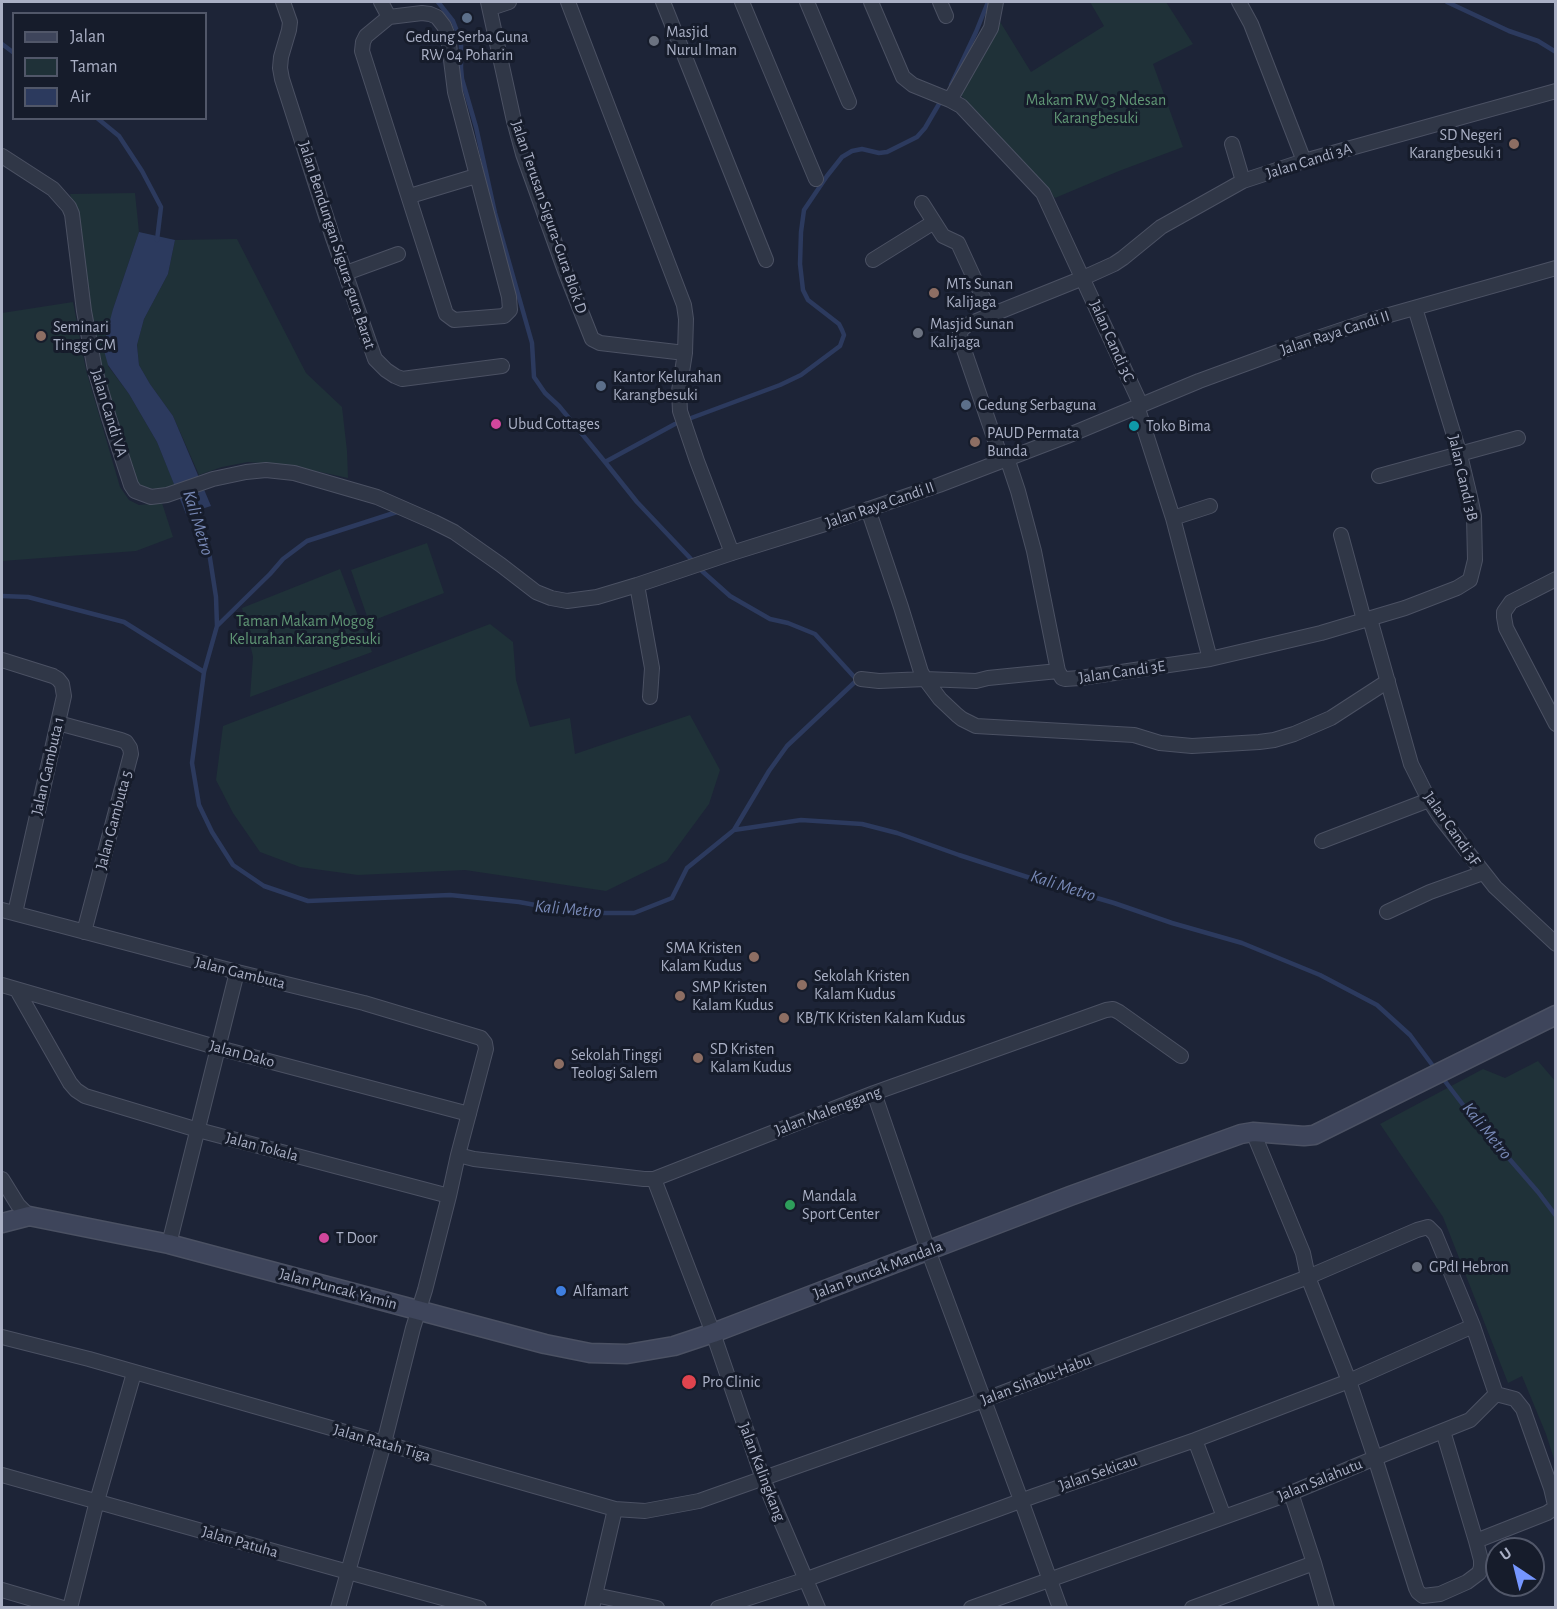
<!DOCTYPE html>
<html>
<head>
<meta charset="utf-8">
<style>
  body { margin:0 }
  #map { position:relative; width:1557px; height:1609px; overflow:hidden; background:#1d2437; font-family:"Alegreya Sans",sans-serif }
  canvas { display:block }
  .frame { position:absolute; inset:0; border:3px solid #aab0c5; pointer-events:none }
  .legend { position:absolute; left:12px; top:12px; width:195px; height:108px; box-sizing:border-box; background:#161c2b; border:2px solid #515769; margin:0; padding:8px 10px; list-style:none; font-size:18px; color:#aab0c5 }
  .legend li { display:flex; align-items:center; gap:12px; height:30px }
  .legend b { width:30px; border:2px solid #515769 }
  .north { position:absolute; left:1485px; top:1537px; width:60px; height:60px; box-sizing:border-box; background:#161c2b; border:2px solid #515769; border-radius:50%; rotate:325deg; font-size:16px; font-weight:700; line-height:24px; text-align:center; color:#aab0c5 }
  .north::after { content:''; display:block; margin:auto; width:21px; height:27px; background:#7596ff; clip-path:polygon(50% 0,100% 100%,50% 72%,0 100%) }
</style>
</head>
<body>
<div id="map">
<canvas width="1557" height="1609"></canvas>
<div class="frame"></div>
<ul class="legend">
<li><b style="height:8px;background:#3e455b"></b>Jalan</li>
<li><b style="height:16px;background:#1f3138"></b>Taman</li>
<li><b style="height:16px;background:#2c3a5e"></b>Air</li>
</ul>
<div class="north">U</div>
</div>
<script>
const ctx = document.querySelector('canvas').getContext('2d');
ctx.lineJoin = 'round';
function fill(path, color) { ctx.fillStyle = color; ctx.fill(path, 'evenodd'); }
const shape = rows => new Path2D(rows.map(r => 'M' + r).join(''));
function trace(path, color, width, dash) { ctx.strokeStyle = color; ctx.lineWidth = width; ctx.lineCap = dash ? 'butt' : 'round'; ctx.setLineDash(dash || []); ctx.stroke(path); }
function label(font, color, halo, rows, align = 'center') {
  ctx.font = font + ' "Alegreya Sans",sans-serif'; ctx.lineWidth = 6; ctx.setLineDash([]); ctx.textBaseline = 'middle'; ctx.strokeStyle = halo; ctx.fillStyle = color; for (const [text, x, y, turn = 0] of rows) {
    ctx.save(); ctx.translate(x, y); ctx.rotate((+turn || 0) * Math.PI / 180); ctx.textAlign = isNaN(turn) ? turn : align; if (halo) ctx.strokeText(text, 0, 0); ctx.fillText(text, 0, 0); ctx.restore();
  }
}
const green = shape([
  [1090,2,1166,2,1193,44,1153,64,1183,147,1119,171,1055,198,959,93,999,20,1031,72,1104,26],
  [135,193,139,232,113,309,108,366,129,394,157,442,175,486,162,490,141,487,135,478,104,379,96,346,76,213,70,194],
  [237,239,306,373,342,407,347,451,348,478,292,466,248,462,222,467,199,475,173,416,150,384,139,365,137,345,144,319,168,274,175,240],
  [73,302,86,370,120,487,129,500,139,505,162,503,173,537,136,551,2,561,2,313],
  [427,543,444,593,369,622,351,570],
  [340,569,372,652,250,697,253,657,242,608],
  [490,624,513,642,516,680,530,727,570,718,575,754,690,715,720,770,709,804,667,861,606,891,465,870,358,875,300,867,260,852,233,813,216,780,223,726],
  [1538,1061,1556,1082,1555,1462,1546,1434,1522,1376,1508,1383,1443,1217,1380,1124,1483,1069,1505,1078]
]);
const water = shape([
  [139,232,175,240,168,274,144,319,137,345,139,365,150,384,173,416,211,506,186,514,157,442,129,394,108,365,103,347,113,309]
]);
const stream = shape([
  [438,2,453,21,459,36,461,45,461,68,462,79,476,127,495,213,532,343,534,377,545,393,559,406,605,462,675,424,780,385,801,375,840,346,844,335,842,330,839,324,808,300,803,290,800,264,801,232,804,210,827,176,842,157,852,151,862,149,879,153,887,152,917,137,925,128,939,104],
  [1447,2,1509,31,1538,41,1556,52],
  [2,44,14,53],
  [951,85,976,32,988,2],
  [97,118,119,136,142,171,161,207,157,240],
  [605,462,637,502,691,559],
  [194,507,209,552,216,597,217,626,204,672,192,763,199,805,212,832,233,865,264,886,308,901,450,895,519,902,579,913,634,913,672,898,687,868,734,830,801,820,862,824,897,833,959,855,1052,885,1114,903,1172,923,1242,943,1320,975,1377,1005,1410,1035,1436,1070],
  [702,571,730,596,770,619,788,623,815,634,857,680,787,746,769,771,734,830],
  [2,596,28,597,124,622,204,672],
  [217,626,270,574,283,559,307,541,400,511],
  [1441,1076,1467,1110,1538,1192,1556,1216]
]);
const street = shape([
  [283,2,290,22,289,30,281,57,280,68,282,79,333,238,375,359,386,370,395,376,402,379,502,366],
  [381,2,389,17],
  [488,2,514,121,523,154,565,271,592,339,600,343,685,353],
  [568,2,684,305,686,319,685,353,679,391,680,411,697,461,732,553],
  [663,2,766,260],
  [742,2,816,179],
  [807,2,849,102],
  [871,2,903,77,913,85,950,100,961,106,1043,193,1141,405],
  [940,2,946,16],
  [1239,2,1251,24,1304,161],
  [491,8,509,2],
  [422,13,430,14,437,17,444,26,448,36,455,92,509,297,510,310,504,316,454,320,446,314,362,51,363,42,366,36,389,17,422,13],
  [950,100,991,28,996,2],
  [1232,144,1243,181],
  [2,156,53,189,69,207,72,214,84,311,95,370,109,418,131,485,135,491,151,497,167,495,213,479,246,472,266,470,294,473,377,497,434,522,454,532,501,565,536,592,551,598,567,601,597,597,637,585,732,553,828,523,939,485,1067,436,1199,381,1297,345,1368,321,1556,268],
  [410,196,476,176],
  [922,203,943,236,958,243,991,315],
  [873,260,934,222],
  [346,273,398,254],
  [1415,308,1460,455,1471,501,1474,516,1475,560,1470,580,1457,588,1405,608,1321,633,1210,659,1080,678,1065,679,1062,678,1058,671,1034,551,1018,491,1009,464,999,452,961,341,960,334,961,330,967,325,991,315,1083,278,1114,264,1123,258,1161,227,1243,181,1304,161,1556,91],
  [1137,406,1173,518,1210,659],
  [1379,476,1518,438],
  [868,509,901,607,921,672,925,679,976,681,988,678,1058,671],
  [1173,518,1210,506],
  [1341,535,1364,620],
  [1556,579,1511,602,1504,612,1504,617,1506,628,1556,724],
  [637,585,652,668,650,697],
  [1370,619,1411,764,1429,800,1440,817,1495,887,1556,944],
  [2,660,53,676,58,679,62,684,64,696,15,913],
  [861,679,879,681,925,679,940,699,957,715,962,719,976,726,1134,735,1160,743,1192,746,1259,742,1274,740,1294,734,1331,718,1388,681],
  [58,723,121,740,126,742,130,748,131,754,84,932],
  [1322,841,1429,800],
  [2,910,237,972,364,1003,481,1038,485,1043,486,1049,458,1155,449,1196],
  [1387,912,1430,892,1483,873],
  [2,985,219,1048,469,1114],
  [17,990,70,1083,76,1090,85,1096,198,1130,449,1196,425,1290,413,1328,384,1443,338,1608],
  [874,1093,928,1250,1021,1500,1060,1608],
  [458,1155,474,1159,644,1179,654,1179,874,1093,1106,1010,1113,1009,1119,1012,1181,1056],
  [2,1179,18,1205,29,1216],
  [654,1179,713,1333,763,1479,818,1608],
  [169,1244,237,972],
  [2,1337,89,1359,615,1509,645,1511,699,1501,973,1404,1308,1277,1417,1230,1428,1227,1435,1234,1473,1326,1496,1394,1470,1420,1375,1458,1416,1588,1418,1592,1423,1596,1440,1594,1467,1582,1479,1573,1481,1567,1481,1560,1476,1541,1547,1513,1553,1509,1555,1505,1551,1488,1523,1409,1515,1399,1496,1394],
  [1443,1431,1476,1541],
  [1195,1440,1224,1517],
  [2,1475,348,1572,479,1608],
  [1291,1493,1314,1563,1327,1608],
  [2,1590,63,1608],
  [595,1595,657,1608],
  [70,1608,97,1501,134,1373],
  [592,1608,615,1509],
  [718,1608,807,1579,1034,1496,1195,1440,1349,1381,1473,1326],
  [971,1608,1291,1493,1375,1458,1349,1381,1308,1277,1303,1253,1253,1132],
  [1192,1608,1314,1563]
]);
const secondary = shape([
  [2,1223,29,1216,169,1244,545,1344,590,1353,627,1354,674,1346,713,1333,1070,1196,1241,1134,1253,1132,1304,1136,1314,1135,1556,1015]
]);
const markers = [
  [467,18,6,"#5c6f8a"],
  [654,41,6,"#6b7280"],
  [1514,144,6,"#8d6e63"],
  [934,293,6,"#8d6e63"],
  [918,333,6,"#6b7280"],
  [41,336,6,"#8d6e63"],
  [601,386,6,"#5c6f8a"],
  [966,405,6,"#5c6f8a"],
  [496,424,6,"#d1479c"],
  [1134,426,6,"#0f9aa8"],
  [975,442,6,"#8d6e63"],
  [754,957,6,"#8d6e63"],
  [802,985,6,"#8d6e63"],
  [680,996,6,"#8d6e63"],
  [784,1018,6,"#8d6e63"],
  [698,1058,6,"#8d6e63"],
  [559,1064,6,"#8d6e63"],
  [790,1205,6,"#2e9e5b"],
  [324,1238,6,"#d1479c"],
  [1417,1267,6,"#6b7280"],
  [561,1291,6,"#3f7fe0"],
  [689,1382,8,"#e0444e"]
];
const poiNames = [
  ["Masjid",666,32],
  ["Nurul Iman",666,50],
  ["Gedung Serba Guna",467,37,"center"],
  ["RW 04 Poharin",467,55,"center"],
  ["SD Negeri",1502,135,"right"],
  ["Karangbesuki 1",1502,153,"right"],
  ["MTs Sunan",946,284],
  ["Kalijaga",946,302],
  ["Masjid Sunan",930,324],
  ["Kalijaga",930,342],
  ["Seminari",53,327],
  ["Tinggi CM",53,345],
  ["Kantor Kelurahan",613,377],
  ["Karangbesuki",613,395],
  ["Gedung Serbaguna",978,405],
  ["Ubud Cottages",508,424],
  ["Toko Bima",1146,426],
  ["PAUD Permata",987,433],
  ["Bunda",987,451],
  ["SMA Kristen",742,948,"right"],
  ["Kalam Kudus",742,966,"right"],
  ["Sekolah Kristen",814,976],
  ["Kalam Kudus",814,994],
  ["SMP Kristen",692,987],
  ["Kalam Kudus",692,1005],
  ["KB/TK Kristen Kalam Kudus",796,1018],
  ["SD Kristen",710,1049],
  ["Kalam Kudus",710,1067],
  ["Sekolah Tinggi",571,1055],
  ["Teologi Salem",571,1073],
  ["Mandala",802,1196],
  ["Sport Center",802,1214],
  ["T Door",336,1238],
  ["GPdI Hebron",1429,1267],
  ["Alfamart",573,1291],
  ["Pro Clinic",702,1382]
];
const parkNames = [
  ["Makam RW 03 Ndesan",1096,100],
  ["Karangbesuki",1096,118],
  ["Taman Makam Mogog",305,621],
  ["Kelurahan Karangbesuki",305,639]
];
const streetNames = [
  ["Jalan Candi 3A",1309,161,-17],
  ["Jalan Terusan Sigura-Gura Blok D",549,217,71],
  ["Jalan Bendungan Sigura-gura Barat",337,245,72],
  ["Jalan Raya Candi II",1335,333,-18],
  ["Jalan Candi 3C",1112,341,66],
  ["Jalan Candi VA",109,413,73],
  ["Jalan Candi 3B",1463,478,77],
  ["Jalan Raya Candi II",880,505,-19],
  ["Jalan Candi 3E",1122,672,-8],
  ["Jalan Gambuta 1",48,766,-77],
  ["Jalan Gambuta 5",114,820,-75],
  ["Jalan Candi 3F",1452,829,55],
  ["Jalan Gambuta",240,973,14],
  ["Jalan Dako",242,1054,15],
  ["Jalan Malenggang",828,1111,-21],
  ["Jalan Tokala",262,1147,15],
  ["Jalan Puncak Mandala",878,1270,-21],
  ["Jalan Puncak Yamin",338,1289,15],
  ["Jalan Sihabu-Habu",1036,1380,-21],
  ["Jalan Ratah Tiga",382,1443,16],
  ["Jalan Kalingkang",762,1472,69],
  ["Jalan Sekicau",1098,1473,-19],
  ["Jalan Salahutu",1320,1480,-22],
  ["Jalan Patuha",240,1542,16]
];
const waterNames = [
  ["Kali Metro",198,523,73],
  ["Kali Metro",1063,886,18],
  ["Kali Metro",568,909,5],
  ["Kali Metro",1487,1131,51]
];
fill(green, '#1f3138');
fill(water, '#2c3a5e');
trace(stream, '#2c3a5e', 4.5);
trace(street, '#4b5163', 16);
trace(secondary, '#4b5163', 21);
trace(street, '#303747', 14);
trace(secondary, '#3e455b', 18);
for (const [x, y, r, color] of markers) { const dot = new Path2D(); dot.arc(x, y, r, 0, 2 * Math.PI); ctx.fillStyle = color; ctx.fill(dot); trace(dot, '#161c2b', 2); }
label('16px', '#aab0c5', '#161c2b', poiNames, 'left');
label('16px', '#609775', '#161c2b', parkNames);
label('16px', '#aab0c5', '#161c2b', streetNames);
label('italic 18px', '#7788b5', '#161c2b', waterNames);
</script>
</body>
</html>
